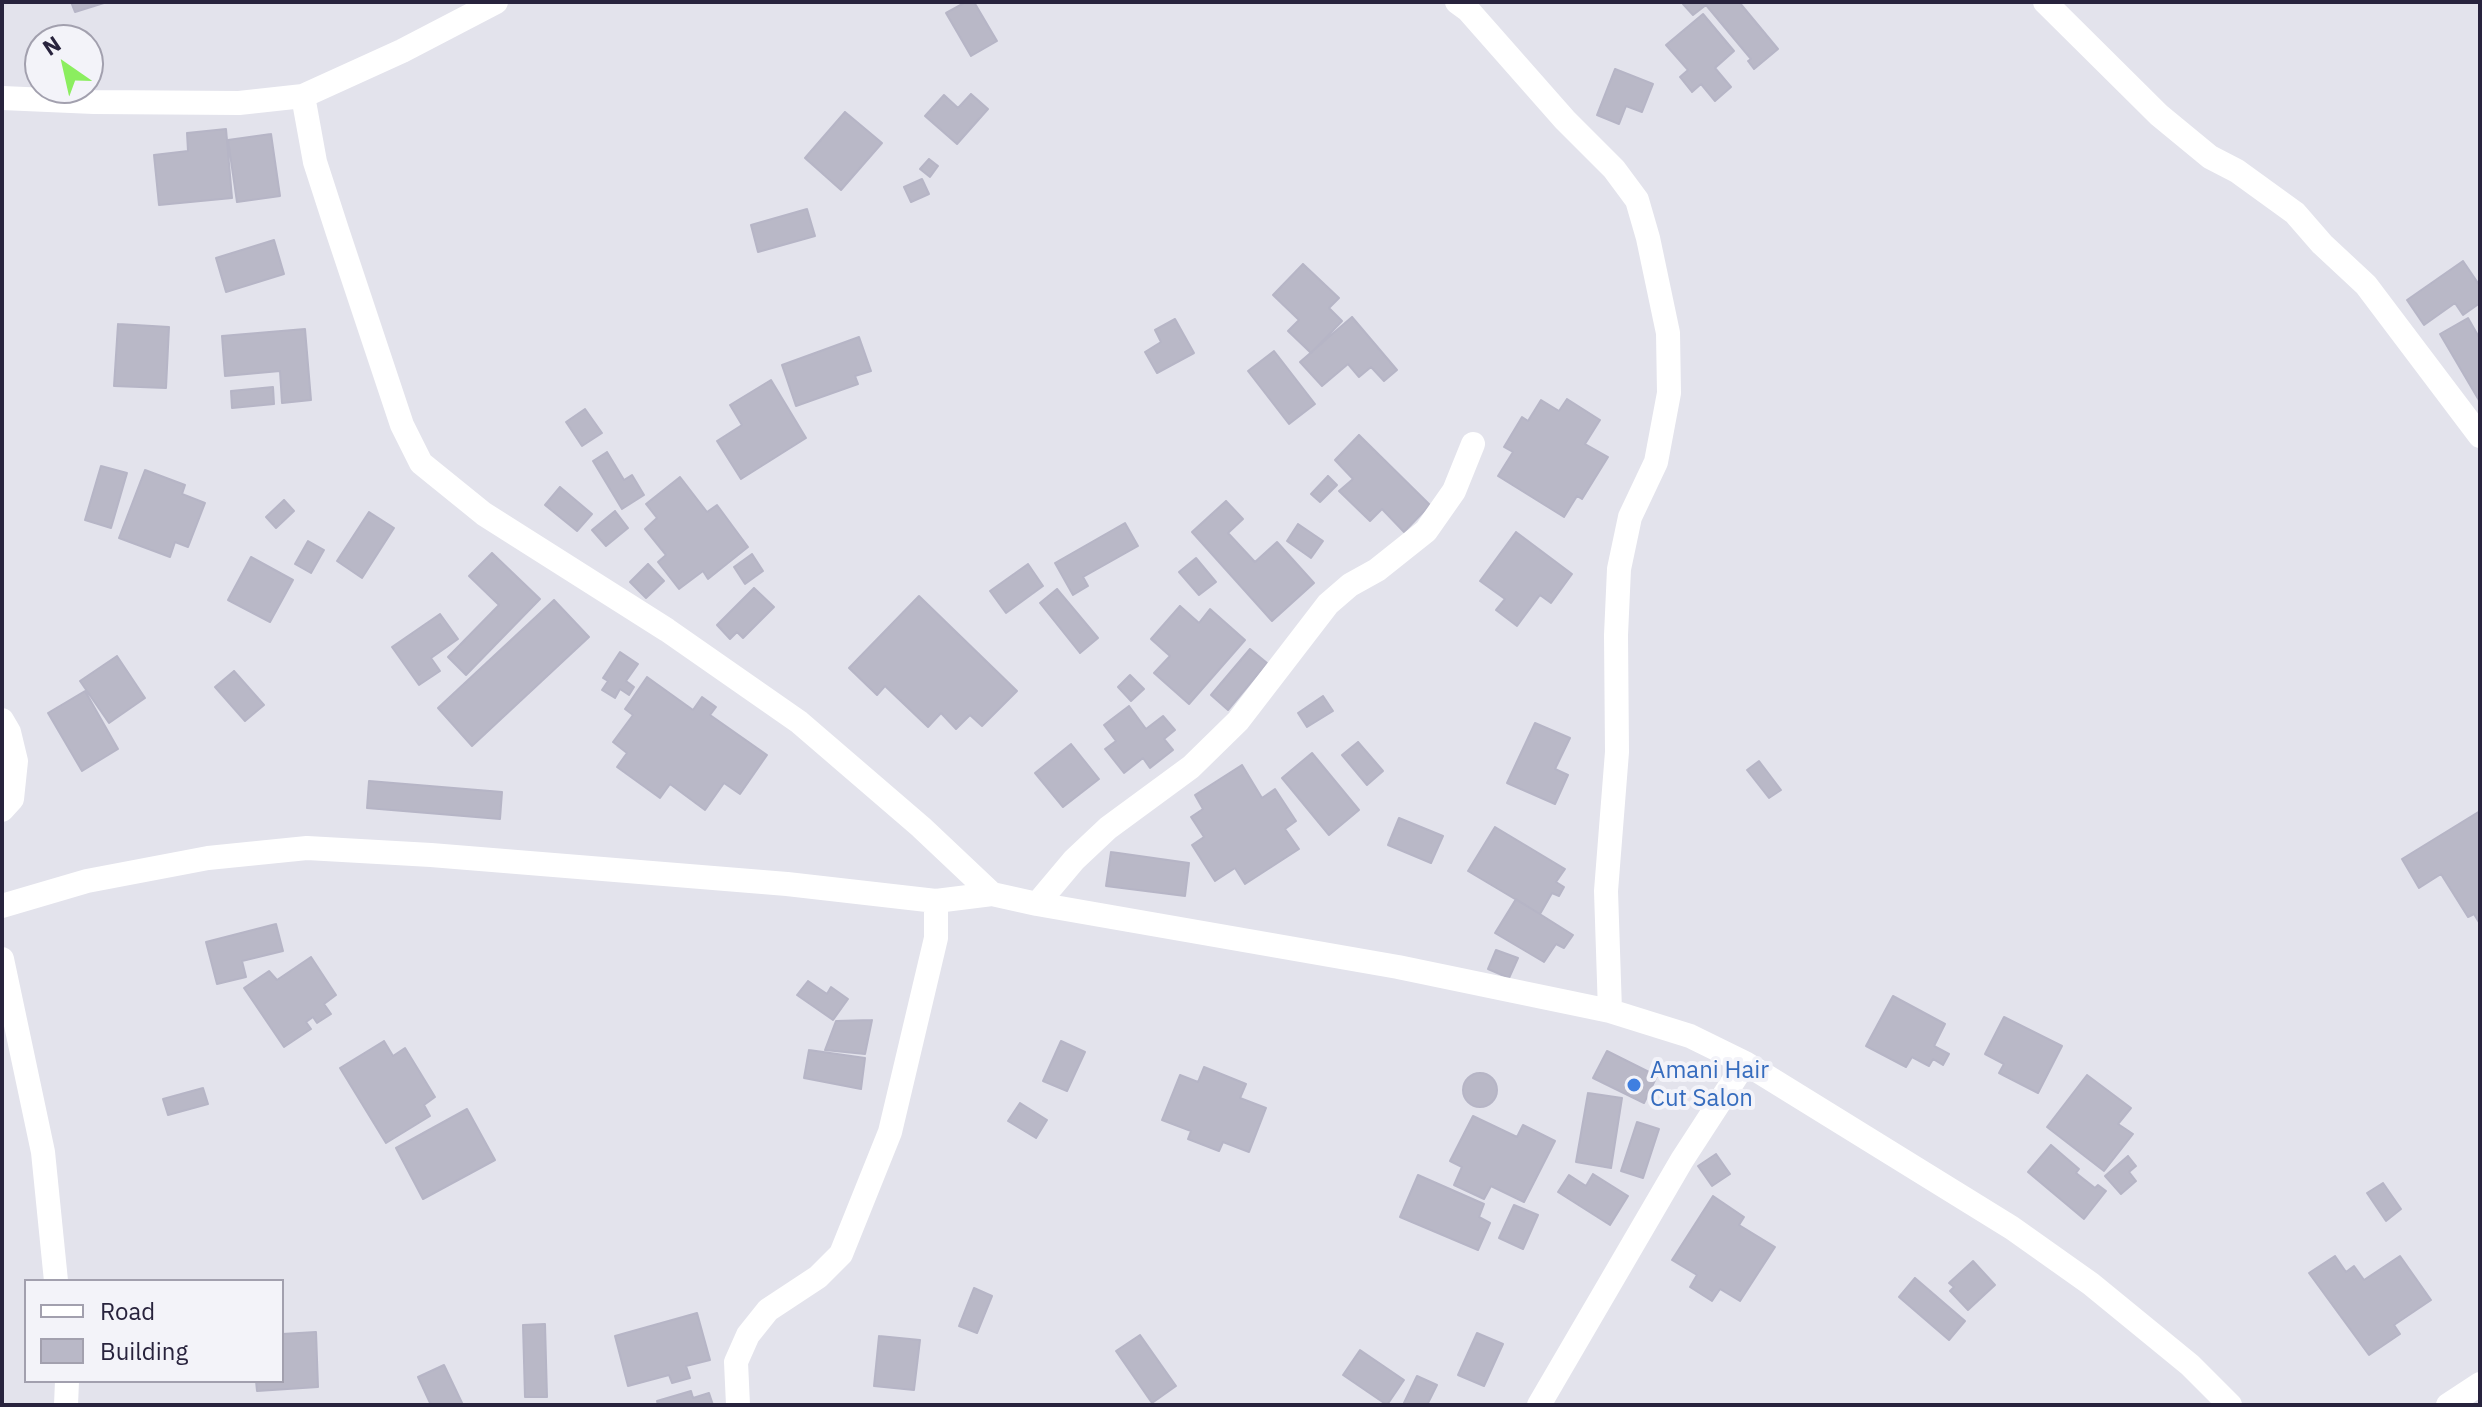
<!DOCTYPE html>
<html>
<head>
<meta charset="utf-8">
<style>
  body { margin:0 }
  #map { position:relative; width:2482px; height:1407px; overflow:hidden; background:#e3e3ec; font-family:"IBM Plex Sans",sans-serif }
  canvas { display:block }
  .frame { position:absolute; inset:0; border:4px solid #28233d; pointer-events:none }
  .legend { position:absolute; left:24px; top:1279px; width:260px; height:104px; box-sizing:border-box; background:#f3f3f9; border:2px solid #a2a0ae; margin:0; padding:10px 14px; list-style:none; font-size:24px; color:#28233d }
  .legend li { display:flex; align-items:center; gap:16px; height:40px }
  .legend b { width:40px; border:2px solid #a2a0ae }
  .north { position:absolute; left:24px; top:24px; width:80px; height:80px; box-sizing:border-box; background:#f3f3f9; border:2px solid #a2a0ae; border-radius:50%; rotate:326deg; font-size:22px; font-weight:700; line-height:32px; text-align:center; color:#28233d }
  .north::after { content:''; display:block; margin:auto; width:28px; height:36px; background:#8bee5f; clip-path:polygon(50% 0,100% 100%,50% 72%,0 100%) }
</style>
</head>
<body>
<div id="map">
<canvas width="2482" height="1407"></canvas>
<div class="frame"></div>
<ul class="legend">
<li><b style="height:10px;background:#fff"></b>Road</li>
<li><b style="height:22px;background:#b9b8c7"></b>Building</li>
</ul>
<div class="north">N</div>
</div>
<script>
const ctx = document.querySelector('canvas').getContext('2d');
ctx.lineJoin = 'round';
function fill(path, color) { ctx.fillStyle = color; ctx.fill(path, 'evenodd'); }
const shape = rows => new Path2D(rows.map(r => 'M' + r).join(''));
function trace(path, color, width, dash) { ctx.strokeStyle = color; ctx.lineWidth = width; ctx.lineCap = dash ? 'butt' : 'round'; ctx.setLineDash(dash || []); ctx.stroke(path); }
function label(font, color, halo, rows, align = 'center') {
  ctx.font = font + ' "IBM Plex Sans",sans-serif'; ctx.lineWidth = 8; ctx.setLineDash([]); ctx.textBaseline = 'middle'; ctx.strokeStyle = halo; ctx.fillStyle = color; for (const [text, x, y, turn = 0] of rows) {
    ctx.save(); ctx.translate(x, y); ctx.rotate((+turn || 0) * Math.PI / 180); ctx.textAlign = isNaN(turn) ? turn : align; if (halo) ctx.strokeText(text, 0, 0); ctx.fillText(text, 0, 0); ctx.restore();
  }
}
const building = shape([
  [71,2,107,2,75,12,71,2],
  [966,2,974,2,997,41,971,56,946,13,966,2],
  [1686,2,1739,2,1778,49,1754,69,1748,61,1751,59,1706,5,1693,15,1683,4,1686,2],
  [1703,14,1734,51,1715,68,1731,87,1715,101,1701,84,1692,92,1680,77,1688,70,1666,45,1703,14],
  [1615,69,1653,84,1642,112,1626,106,1619,124,1597,115,1615,69],
  [971,94,988,109,957,144,925,116,944,95,958,108,971,94],
  [845,112,882,143,841,190,805,158,845,112],
  [226,129,232,198,159,205,154,155,188,151,187,133,226,129],
  [271,134,280,196,237,202,228,140,271,134],
  [929,159,938,166,930,177,920,169,929,159],
  [922,179,929,194,911,202,904,187,922,179],
  [807,209,815,236,758,252,751,225,807,209],
  [274,240,284,274,226,292,216,258,274,240],
  [2463,261,2480,286,2480,303,2463,315,2455,303,2424,325,2407,300,2463,261],
  [1303,264,1339,298,1329,308,1342,321,1311,353,1288,331,1299,320,1273,295,1303,264],
  [1352,317,1397,370,1384,381,1371,367,1359,377,1348,364,1322,386,1300,362,1352,317],
  [2468,318,2480,339,2480,402,2440,334,2468,318],
  [1175,319,1194,353,1157,373,1145,352,1161,342,1155,330,1175,319],
  [118,324,169,327,166,388,114,386,118,324],
  [305,329,311,400,282,403,280,371,225,376,222,336,305,329],
  [859,337,871,371,855,376,858,384,796,406,782,365,859,337],
  [1274,351,1315,404,1289,424,1248,371,1274,351],
  [771,380,806,438,741,479,717,441,742,425,730,405,771,380],
  [273,387,274,404,232,408,231,391,273,387],
  [1567,399,1600,420,1585,444,1608,457,1582,499,1577,496,1564,517,1498,476,1513,452,1504,447,1522,417,1528,421,1541,400,1559,411,1567,399],
  [585,409,602,433,582,446,566,422,585,409],
  [1359,435,1430,505,1404,532,1382,509,1370,521,1339,491,1353,479,1335,460,1359,435],
  [607,452,624,480,632,475,644,495,622,509,593,461,607,452],
  [101,466,127,473,111,528,85,520,101,466],
  [145,470,185,485,182,494,205,503,188,547,175,542,170,557,119,538,145,470],
  [1328,476,1337,485,1320,502,1311,494,1328,476],
  [680,477,707,512,717,505,748,547,708,579,703,571,679,589,658,562,666,555,645,529,657,518,646,504,680,477],
  [560,487,592,514,577,531,545,505,560,487],
  [284,500,294,511,276,528,266,517,284,500],
  [1226,501,1243,519,1228,533,1255,562,1277,542,1314,583,1272,621,1192,532,1226,501],
  [615,511,628,528,606,546,592,530,615,511],
  [369,512,394,528,362,578,337,561,369,512],
  [1125,523,1138,546,1083,577,1088,586,1073,595,1055,563,1125,523],
  [1298,524,1323,541,1311,558,1287,541,1298,524],
  [1516,532,1572,574,1551,603,1540,595,1517,626,1496,610,1505,599,1480,581,1516,532],
  [308,541,324,550,311,573,295,564,308,541],
  [492,553,540,599,466,675,448,657,499,605,469,576,492,553],
  [752,554,763,571,745,584,734,567,752,554],
  [251,557,293,580,270,622,228,600,251,557],
  [1196,558,1216,582,1199,595,1179,572,1196,558],
  [648,564,664,581,646,598,630,582,648,564],
  [1028,564,1043,586,1006,613,990,591,1028,564],
  [754,588,774,607,743,638,737,632,730,639,717,625,754,588],
  [1057,589,1098,638,1080,653,1040,603,1057,589],
  [919,596,1017,691,982,726,970,715,956,729,941,713,928,727,885,686,877,695,849,668,919,596],
  [554,600,589,637,472,746,438,708,554,600],
  [1180,606,1199,623,1210,609,1245,640,1189,704,1154,673,1170,656,1151,639,1180,606],
  [440,614,458,639,431,658,440,671,419,685,392,647,440,614],
  [1250,649,1267,663,1228,710,1211,695,1250,649],
  [620,652,638,664,626,681,634,687,629,695,620,689,615,698,602,690,608,681,603,678,620,652],
  [117,656,145,698,109,723,80,681,117,656],
  [234,671,264,705,245,721,215,687,234,671],
  [1130,675,1144,689,1131,701,1118,687,1130,675],
  [647,677,693,710,702,697,716,707,710,715,767,755,740,794,724,783,705,810,670,784,660,798,617,767,627,753,613,742,633,715,625,709,647,677],
  [85,691,118,749,82,771,48,713,85,691],
  [1323,696,1333,711,1307,727,1298,713,1323,696],
  [1129,706,1146,729,1163,716,1175,730,1164,739,1173,750,1150,768,1143,758,1124,773,1105,749,1116,741,1104,725,1129,706],
  [1535,723,1570,738,1555,769,1568,775,1555,804,1507,783,1535,723],
  [1358,742,1383,771,1367,785,1342,755,1358,742],
  [1071,744,1099,779,1063,807,1035,773,1071,744],
  [1312,753,1359,810,1329,835,1282,778,1312,753],
  [1759,761,1781,790,1769,798,1747,770,1759,761],
  [1242,765,1262,798,1275,789,1296,821,1285,829,1299,849,1245,884,1235,868,1215,881,1192,845,1204,837,1191,817,1203,809,1195,795,1242,765],
  [369,781,502,792,500,819,367,808,369,781],
  [2480,811,2480,924,2474,914,2468,917,2441,874,2419,888,2402,859,2480,811],
  [1399,818,1443,836,1431,863,1388,845,1399,818],
  [1495,827,1565,869,1556,882,1564,887,1559,896,1552,893,1540,914,1468,871,1495,827],
  [1111,852,1189,863,1185,896,1106,886,1111,852],
  [1516,899,1573,935,1564,948,1556,944,1544,962,1495,933,1516,899],
  [276,924,283,951,242,961,246,977,217,984,206,942,276,924],
  [1496,950,1518,958,1509,978,1488,969,1496,950],
  [311,957,336,995,324,1004,331,1014,317,1023,313,1017,306,1022,311,1029,284,1047,244,988,269,971,277,980,311,957],
  [808,981,827,994,831,987,848,999,833,1020,797,995,808,981],
  [1893,996,1945,1024,1934,1046,1949,1054,1943,1065,1933,1059,1929,1066,1912,1057,1906,1067,1866,1046,1893,996],
  [2004,1017,2062,1046,2038,1093,1999,1073,2004,1064,1985,1054,2004,1017],
  [872,1020,865,1054,825,1050,836,1021,872,1020],
  [384,1041,393,1056,405,1048,435,1097,424,1105,430,1116,386,1143,340,1068,384,1041],
  [1061,1041,1085,1052,1067,1091,1043,1081,1061,1041],
  [809,1050,865,1058,861,1089,804,1078,809,1050],
  [1607,1051,1657,1076,1644,1103,1593,1078,1607,1051],
  [1204,1067,1246,1084,1240,1098,1266,1108,1249,1152,1223,1142,1219,1151,1188,1139,1191,1131,1162,1120,1180,1075,1198,1082,1204,1067],
  '1463 1090a17 17 0 1 1 34 0a17 17 0 1 1-34 0Z',
  [2087,1075,2131,1108,2118,1124,2133,1134,2104,1171,2047,1127,2087,1075],
  [203,1088,208,1104,168,1115,163,1099,203,1088],
  [1588,1093,1622,1098,1611,1168,1576,1162,1588,1093],
  [1020,1103,1047,1120,1036,1138,1008,1121,1020,1103],
  [467,1109,495,1160,423,1199,396,1148,467,1109],
  [1473,1116,1517,1137,1523,1125,1555,1141,1524,1202,1491,1186,1484,1199,1454,1185,1462,1167,1450,1161,1473,1116],
  [1637,1122,1659,1129,1643,1178,1621,1171,1637,1122],
  [2051,1145,2079,1169,2076,1173,2095,1188,2098,1185,2106,1191,2084,1219,2028,1172,2051,1145],
  [1716,1154,1730,1174,1712,1186,1698,1166,1716,1154],
  [2128,1156,2136,1166,2129,1172,2136,1181,2121,1194,2105,1176,2128,1156],
  [1593,1174,1628,1196,1610,1225,1558,1192,1569,1175,1586,1186,1593,1174],
  [1418,1175,1484,1204,1479,1217,1490,1223,1478,1250,1400,1217,1418,1175],
  [2383,1183,2401,1209,2386,1221,2367,1193,2383,1183],
  [1713,1196,1744,1217,1739,1225,1775,1247,1740,1301,1720,1289,1712,1301,1690,1287,1697,1275,1672,1260,1713,1196],
  [1514,1205,1538,1215,1523,1249,1499,1238,1514,1205],
  [2335,1256,2346,1272,2354,1266,2364,1280,2400,1256,2431,1300,2394,1325,2400,1334,2369,1355,2309,1273,2335,1256],
  [1973,1261,1995,1285,1968,1310,1950,1291,1954,1287,1949,1283,1973,1261],
  [1915,1278,1965,1321,1949,1340,1899,1297,1915,1278],
  [974,1288,992,1296,977,1333,959,1326,974,1288],
  [697,1313,710,1360,686,1366,690,1378,672,1383,669,1375,628,1386,615,1336,697,1313],
  [545,1324,547,1397,525,1397,523,1325,545,1324],
  [316,1332,318,1387,257,1391,256,1381,282,1381,282,1334,316,1332],
  [1477,1333,1503,1344,1484,1386,1458,1375,1477,1333],
  [1140,1335,1176,1386,1152,1403,1116,1351,1140,1335],
  [879,1336,920,1340,914,1390,874,1386,879,1336],
  [1360,1350,1404,1380,1387,1405,1343,1375,1360,1350],
  [444,1365,463,1405,431,1405,418,1377,444,1365],
  [1417,1376,1437,1385,1427,1405,1403,1405,1417,1376],
  [691,1391,693,1398,709,1393,713,1405,658,1405,657,1401,691,1391]
]);
const street = shape([
  [1457,2,1468,10,1565,120,1614,169,1637,200,1648,238,1668,333,1669,393,1656,462,1630,517,1619,569,1616,635,1617,752,1606,891,1610,1011],
  [2045,2,2159,115,2210,157,2237,171,2295,213,2322,244,2366,285,2480,436],
  [303,96,315,162,337,230,402,425,421,463,484,514,667,630,799,722,921,827,992,894],
  [2,98,94,102,239,103,303,96,402,51,496,2],
  [2,720,9,732,16,761,12,799,2,810],
  [1037,904,1074,860,1108,828,1191,767,1238,721,1328,604,1350,585,1377,570,1426,531,1454,491,1473,444],
  [2,906,87,881,208,858,307,848,431,855,787,884,936,901,992,894,1037,904,1398,967,1610,1011,1690,1036,1745,1063,2012,1228,2091,1284,2190,1365,2230,1405],
  [2,959,43,1152,56,1281],
  [66,1405,67,1381],
  [738,1405,736,1362,748,1335,768,1310,818,1277,841,1254,890,1132,936,938,936,901],
  [1539,1405,1682,1160,1745,1063],
  [2448,1405,2480,1384]
]);
const markers = [
  [1634,1085,8,"#3f7fe0"]
];
const shopNames = [
  ["Amani Hair",1650,1071],
  ["Cut Salon",1650,1099]
];
fill(building, '#b9b8c7');
trace(building, '#b6b5c6', 2);
trace(street, '#fff', 24);
for (const [x, y, r, color] of markers) { const dot = new Path2D(); dot.arc(x, y, r, 0, 2 * Math.PI); ctx.fillStyle = color; ctx.fill(dot); trace(dot, '#f3f3f9', 3); }
label('24px', '#366cbe', '#f3f3f9', shopNames, 'left');
</script>
</body>
</html>
